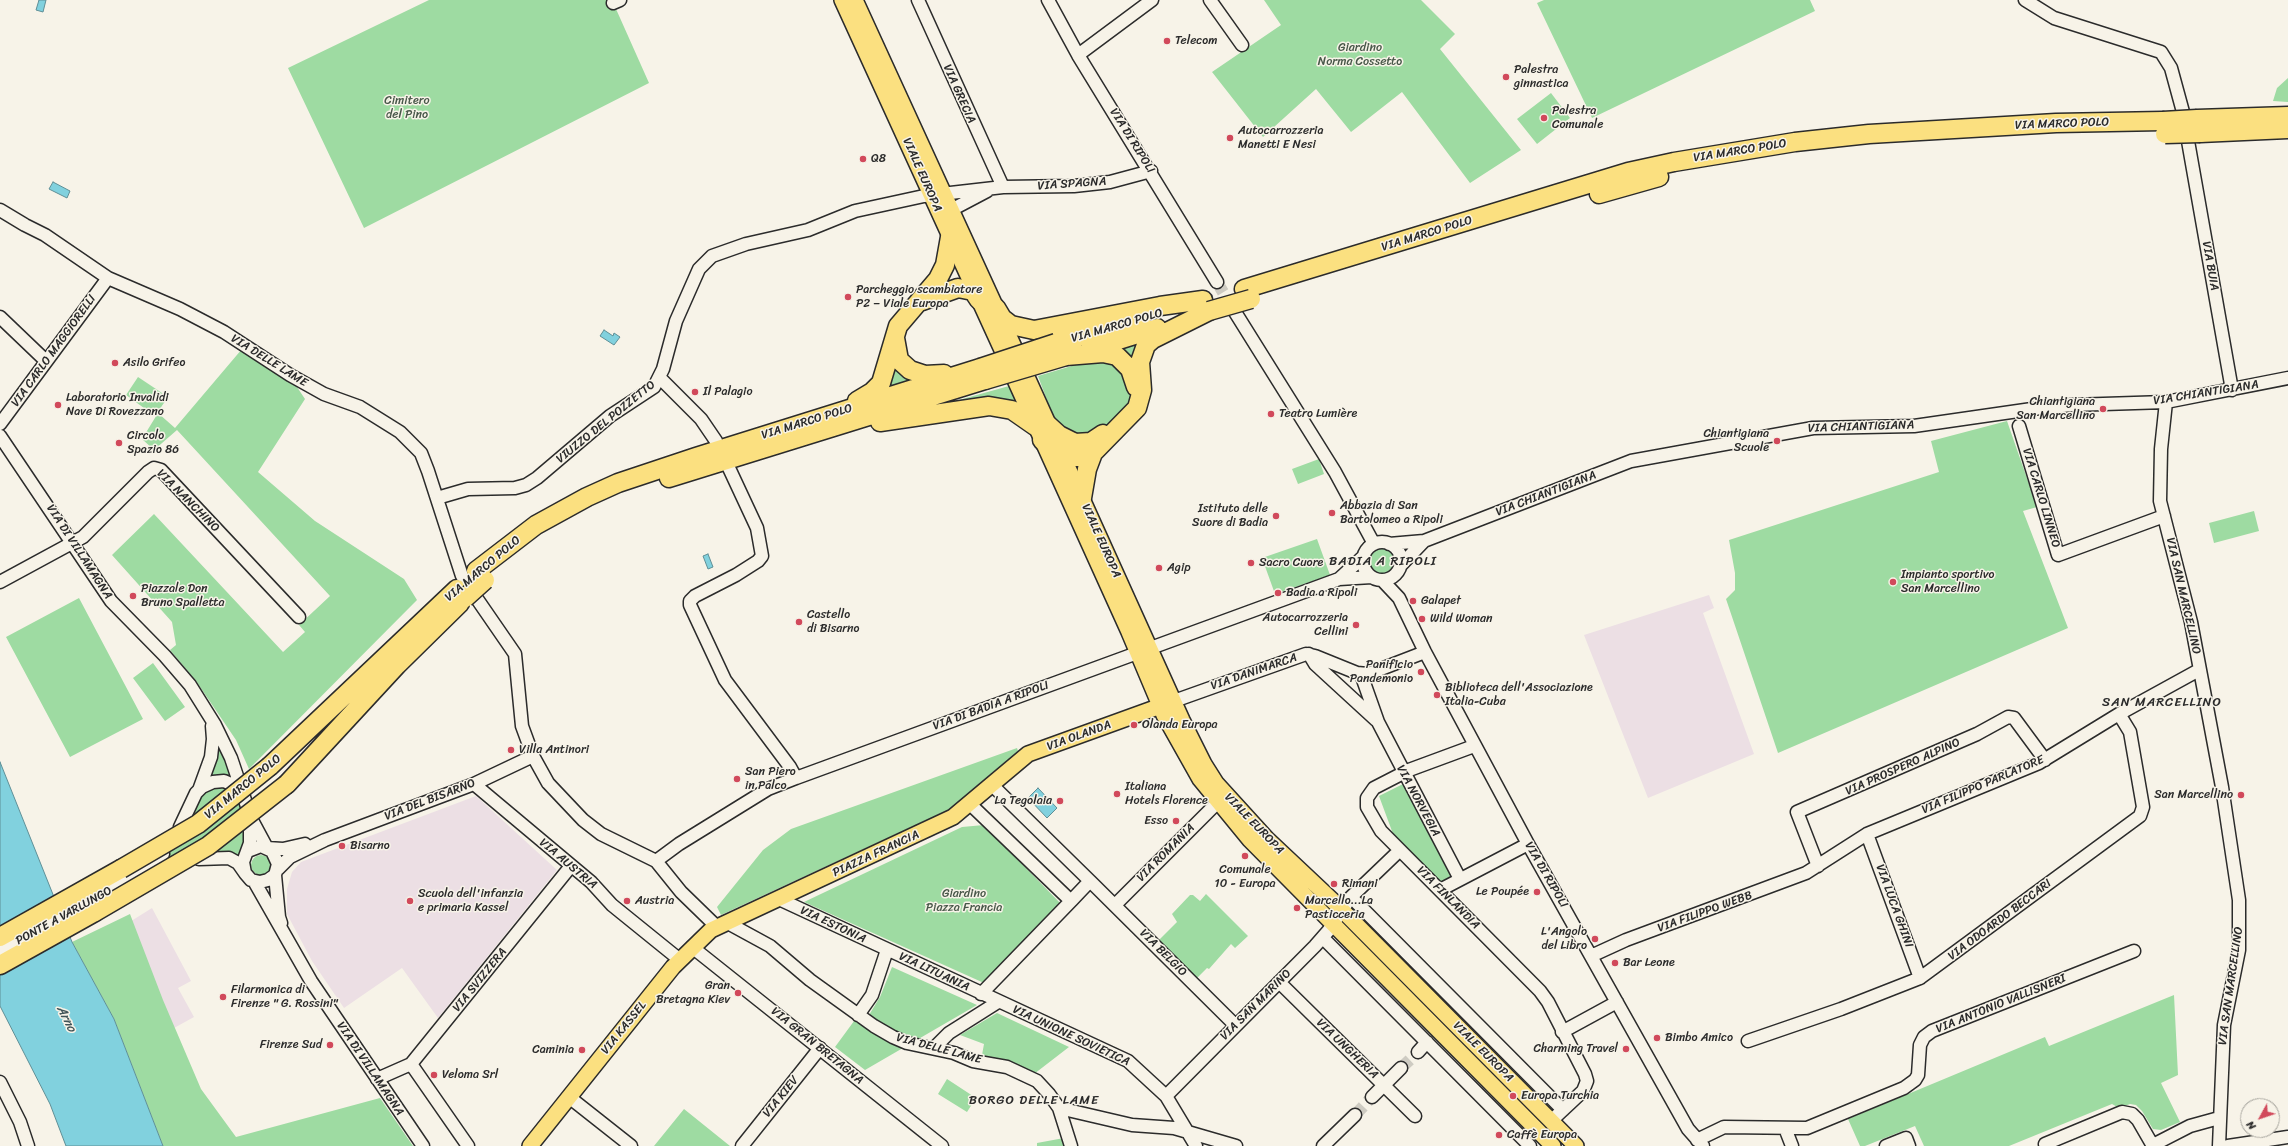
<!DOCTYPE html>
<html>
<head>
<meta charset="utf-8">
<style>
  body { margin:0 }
  #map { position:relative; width:2288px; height:1146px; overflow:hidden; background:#f7f3e8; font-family:Sriracha,sans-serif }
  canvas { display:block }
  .north { position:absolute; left:2240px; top:1098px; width:40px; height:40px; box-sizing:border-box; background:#f7f3e8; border:1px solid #a5a39c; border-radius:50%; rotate:230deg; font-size:11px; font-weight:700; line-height:16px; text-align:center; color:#2b2b2b }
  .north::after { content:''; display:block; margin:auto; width:14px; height:18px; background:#d1495b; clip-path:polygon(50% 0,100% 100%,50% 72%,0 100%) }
</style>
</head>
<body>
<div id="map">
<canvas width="2288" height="1146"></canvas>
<div class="north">N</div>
</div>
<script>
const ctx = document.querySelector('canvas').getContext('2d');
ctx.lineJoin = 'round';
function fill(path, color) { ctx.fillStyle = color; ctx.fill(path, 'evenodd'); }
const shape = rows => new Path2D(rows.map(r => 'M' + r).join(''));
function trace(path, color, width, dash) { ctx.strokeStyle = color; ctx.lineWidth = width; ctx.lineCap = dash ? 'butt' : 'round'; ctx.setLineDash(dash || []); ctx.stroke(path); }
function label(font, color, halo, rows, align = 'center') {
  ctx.font = font + ' Sriracha,sans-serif'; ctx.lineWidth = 3; ctx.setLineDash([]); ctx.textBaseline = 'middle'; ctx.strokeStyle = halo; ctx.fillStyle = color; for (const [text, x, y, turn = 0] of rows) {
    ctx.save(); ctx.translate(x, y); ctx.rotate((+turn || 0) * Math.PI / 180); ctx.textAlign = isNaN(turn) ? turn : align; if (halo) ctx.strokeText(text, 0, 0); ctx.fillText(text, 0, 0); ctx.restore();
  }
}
const built = shape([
  [1709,595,1714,608,1703,613,1754,754,1648,798,1584,635],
  [476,796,557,870,438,1018,402,968,344,1008,312,961,287,914,287,889,292,872,301,862],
  [152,908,191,981,178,988,194,1017,165,1033,128,923]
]);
const green = shape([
  [429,0,612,0,649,83,364,228,288,68],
  [1264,0,1421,0,1455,34,1440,49,1521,150,1470,183,1402,92,1351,132,1316,89,1263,137,1212,72,1281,25],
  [1544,0,1810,0,1815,11,1592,118,1537,3],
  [2288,78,2288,102,2273,101,2277,88],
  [1551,93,1570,118,1537,144,1517,119],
  [1142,342,1135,367,1116,350],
  [242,349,293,381,305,399,258,472,315,521,404,579,417,600,249,769,236,740,196,681,170,650,176,645,172,622,112,555,154,514,283,652,305,632,299,625,330,596,177,430,154,450,142,439,158,413,175,428],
  [1102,357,1121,363,1133,393,1127,408,1097,435,1078,438,1055,422,1038,376],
  [893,359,918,379,879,393],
  [138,377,168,397,155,416,126,395],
  [1009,386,1019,408,948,403],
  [2007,421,2037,507,2023,511,2068,628,1778,753,1726,599,1735,590,1735,573,1729,540,1939,472,1931,441],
  [1319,459,1324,474,1298,484,1292,469],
  [2254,511,2259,531,2214,543,2209,523],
  [1317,539,1330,575,1275,594,1262,558],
  '1369 562a13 13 0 1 1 26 0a13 13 0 1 1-26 0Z',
  [79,598,143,719,70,757,6,637],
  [153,663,185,707,165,721,133,678],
  [216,740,237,781,204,782],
  [1017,748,1018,751,948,810,721,915,717,907,763,850,791,829],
  [219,784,237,791,248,833,238,858,165,863,162,859,171,849,203,792],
  [1403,784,1453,878,1440,885,1396,842,1379,796],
  [984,825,1062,905,984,983,804,902,962,827],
  '251 865a10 10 0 1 1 20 0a10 10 0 1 1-20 0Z',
  [1206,894,1248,936,1235,948,1231,944,1209,969,1207,968,1197,978,1159,940,1177,922,1172,914,1190,895,1193,895,1200,901],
  [130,914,163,1000,201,1089,236,1137,380,1098,413,1146,163,1146,114,1019,72,942],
  [892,967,977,1005,865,1070,835,1047,857,1017,863,1021,869,1015,880,997],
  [2174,995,2178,1075,2161,1083,2180,1122,2161,1130,2153,1129,2142,1111,2136,1105,2130,1104,2119,1108,2112,1104,2009,1146,1924,1146,1915,1126,1865,1146,1860,1146,1848,1119,2045,1037,2049,1046],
  [997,1013,1069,1047,1034,1074,982,1055,984,1044,960,1035],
  [947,1079,976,1098,967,1112,938,1094],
  [684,1109,730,1146,654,1146],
  [1064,1138,1064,1146,1037,1146,1037,1143]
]);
const water = shape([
  [39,0,46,0,43,12,36,10,39,0],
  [53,182,70,191,67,198,49,189,53,182],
  [604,330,613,336,614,333,620,337,614,345,600,336,604,330],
  [708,554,713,567,708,569,703,556,708,554],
  [0,762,72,942,114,1019,163,1146,66,1146,50,1104,0,1006,0,762],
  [1038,788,1057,808,1047,818,1028,798,1038,788]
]);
const minorTunnel = shape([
  [1217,282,1234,311],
  [1401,1068,1418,1052],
  [1355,1115,1372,1097]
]);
const minor = shape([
  [918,0,1003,187],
  [1048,0,1078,55,1217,282],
  [1210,0,1242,45],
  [2025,0,2054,18,2161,52,2171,68,2183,112],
  [613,3,620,0],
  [1078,55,1152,0],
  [2188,141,2232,390],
  [0,210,25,225,45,235,108,278,180,309,224,332,290,375,324,394,360,407,400,432,421,453,428,471,462,576],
  [951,210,987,191],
  [1235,312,1335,472,1374,544],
  [0,317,46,361],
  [660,378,701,419,716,441],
  [2166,402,2161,449,2160,501,2191,622,2222,787,2239,900,2239,950,2224,1025,2219,1146],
  [0,424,108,278],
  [2019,426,2058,555,2164,516],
  [0,436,111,601,165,656,190,685,215,725,231,758,240,785],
  [729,468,757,528,762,556,758,561,736,575,695,596,690,601,690,605,725,680,790,767,796,778],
  [437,498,468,489,515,488,526,485,537,478,610,416,654,387,663,369,676,321,699,269,712,256,746,244,808,230,855,211,924,196,1003,187,1074,186,1110,182,1151,171],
  '1363 561a19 19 0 1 1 38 0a19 19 0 1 1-38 0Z',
  [1389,544,1424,541,1631,461,1813,428,1914,426,2032,409,2072,405,2166,402,2288,378],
  [1401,565,1424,541],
  [1339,579,1364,556],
  [1383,581,1399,598,1425,652,1528,844,1688,1129,1703,1146],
  [0,582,83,537,148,472,154,468,161,470,299,617],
  [475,596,515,654,522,726,533,756,548,783,583,820,601,834,656,861,681,892,717,927],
  [1309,654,1315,664,1376,720],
  [1361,674,1378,722,1460,879],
  [1174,701,1306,654,1315,656,1357,673,1368,674,1425,652],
  [1474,746,1409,770,1374,788,1367,798,1367,807,1381,831,1540,991,1548,1002,1585,1074,1587,1081,1583,1091,1551,1121],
  [474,784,591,882,612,905,680,960],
  [199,790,211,757,213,739,212,726],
  [244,797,248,810],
  [970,804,1071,901,1090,881,991,784],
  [253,822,267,848,283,849,305,844],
  [180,827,196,793,202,787,213,782,224,781,238,787],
  [1867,834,1920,978],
  [248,851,261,846,272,851,278,864,275,875,268,880,260,882,251,880,245,873,243,862,250,843,250,824],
  [199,859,229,858,238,863,245,873],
  [656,861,679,844,768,789,796,778,1339,579,1372,577],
  [1818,866,1797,812,1977,734,2008,717,2014,718,2045,760],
  [278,869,290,857,325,840,474,784,533,756],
  [275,875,279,917,281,923],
  [254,881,311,981,423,1146],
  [1090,881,1235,1025],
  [1440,890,1528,844],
  [1351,897,1563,1110],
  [779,899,1128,1061,1166,1096,1196,1146],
  [1115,905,1218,802],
  [726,922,770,946,810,980,874,1026,893,1037,907,1043,954,1053,973,1061,1007,1067,1037,1081,1049,1094,1059,1108,1071,1146],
  [1323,938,1530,1146],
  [692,947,942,1146],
  [0,952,127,881,163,854],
  [1591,956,1626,940,1806,873,1867,834,2039,763,2119,714,2199,670],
  [1279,982,1415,1116],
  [981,994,1071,901],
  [858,1015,872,995,887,950],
  [1562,1032,1617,1002],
  [1748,1041,1841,1009,1920,978,2140,816,2143,807,2130,732,2119,714],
  [934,1048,949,1033,998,1002],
  [1418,1052,1427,1042],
  [411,1064,468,1146],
  [377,1079,411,1064,571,866],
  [0,1082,20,1122,28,1146],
  [1166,1096,1315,946,1329,930,1351,897,1399,851],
  [569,1097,631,1146],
  [1372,1097,1401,1068],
  [1059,1108,1132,1125,1174,1128,1236,1146],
  [1785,1128,1792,1146],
  [1697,1140,1724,1127,1807,1128,1904,1088,1915,1080,1918,1075,1920,1045,1924,1037,1932,1031,2134,951],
  [2045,1144,2122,1112,2132,1114,2138,1120,2153,1146],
  [2153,1145,2190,1126,2219,1118],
  [742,1146,820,1048],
  [1323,1146,1355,1115],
  [1886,1146,1906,1138,1909,1146],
  [2228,1146,2288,1137]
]);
const major = shape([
  [842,0,1002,350],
  [855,0,1014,347],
  [1027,377,1182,720,1204,764,1216,783,1267,839,1334,902,1576,1146],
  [1015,380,1129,632,1164,715,1200,779,1250,840,1553,1146],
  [530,1146,673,967,711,930,953,817,1028,754,1169,703]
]);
const highway = shape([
  [2197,119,2288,116],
  [2200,133,2288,129],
  [1599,194,1659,177],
  [1244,289,1628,172,1674,162,1795,142,1869,134,2056,123,2163,121],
  [922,301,958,288,973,291,979,300],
  [996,308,1002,318,1011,325,1034,330,1160,306,1203,300],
  [895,338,899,360,910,370,925,375,944,374],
  [1056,343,1141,320],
  [1090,349,1157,328],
  [1066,356,1103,353,1117,356,1130,369,1136,387],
  [857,401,872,392,881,383,898,326,938,279,945,265,950,237],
  [880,422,989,406,1012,410,1035,426],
  [1048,425,1059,435,1075,443,1091,442,1103,434],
  [1042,440,1049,447,1068,457,1080,457,1093,453,1137,408,1142,390,1140,362,1146,345,1153,339,1209,311],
  [669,478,985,380],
  [1082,498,1087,469,1093,453],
  [476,571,536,525,587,497,618,483,696,457,980,368],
  [270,766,457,589],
  [287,784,397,665,460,603],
  [0,937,121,869],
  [0,965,95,912]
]);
const highwayBridge = shape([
  [2163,121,2197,119],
  [2165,134,2200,133],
  [1209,311,1251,299],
  [980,368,1056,343],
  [985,380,1066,356],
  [465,598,485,580],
  [121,869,198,824,270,766],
  [95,912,208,846,287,784]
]);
const markers = [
  [1167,41,4,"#d1495b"],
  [1506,77,4,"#d1495b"],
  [1544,118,4,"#d1495b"],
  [1230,138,4,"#d1495b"],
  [863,159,4,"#d1495b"],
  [848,297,4,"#d1495b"],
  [115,363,4,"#d1495b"],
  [695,392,4,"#d1495b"],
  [58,405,4,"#d1495b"],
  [2103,409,4,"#d1495b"],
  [1271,414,4,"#d1495b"],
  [1777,441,4,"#d1495b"],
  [119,443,4,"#d1495b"],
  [1332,513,4,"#d1495b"],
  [1276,516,4,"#d1495b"],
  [1251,563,4,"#d1495b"],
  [1159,568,4,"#d1495b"],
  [1893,582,4,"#d1495b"],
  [1278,593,4,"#d1495b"],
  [133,596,4,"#d1495b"],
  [1413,601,4,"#d1495b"],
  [1422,619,4,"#d1495b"],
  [799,622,4,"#d1495b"],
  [1356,625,4,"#d1495b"],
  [1421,672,4,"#d1495b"],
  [1437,695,4,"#d1495b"],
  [1134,725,4,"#d1495b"],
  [511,750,4,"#d1495b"],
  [737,779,4,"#d1495b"],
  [1117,794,4,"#d1495b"],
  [2241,795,4,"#d1495b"],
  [1060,801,4,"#d1495b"],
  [1176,821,4,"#d1495b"],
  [342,846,4,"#d1495b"],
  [1245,856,4,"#d1495b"],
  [1334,884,4,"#d1495b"],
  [1537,892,4,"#d1495b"],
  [410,901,4,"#d1495b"],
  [627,901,4,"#d1495b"],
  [1297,908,4,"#d1495b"],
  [1595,939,4,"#d1495b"],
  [1615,963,4,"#d1495b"],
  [738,993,4,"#d1495b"],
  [223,997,4,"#d1495b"],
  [1657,1038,4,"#d1495b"],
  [330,1045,4,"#d1495b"],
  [1626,1049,4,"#d1495b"],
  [582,1050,4,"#d1495b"],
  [434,1075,4,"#d1495b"],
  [1513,1096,4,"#d1495b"],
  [1499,1135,4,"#d1495b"]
];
const poiNames = [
  ["Telecom",1175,41],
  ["Palestra",1514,70],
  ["ginnastica",1514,84],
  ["Palestra",1552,111],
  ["Comunale",1552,125],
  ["Autocarrozzeria",1238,131],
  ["Manetti E Nesi",1238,145],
  ["Q8",871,159],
  ["Parcheggio scambiatore",856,290],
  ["P2 – Viale Europa",856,304],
  ["Asilo Grifeo",123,363],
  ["Il Palagio",703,392],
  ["Laboratorio Invalidi",66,398],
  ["Nave Di Rovezzano",66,412],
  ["Chiantigiana",2095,402,"right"],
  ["San Marcellino",2095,416,"right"],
  ["Teatro Lumière",1279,414],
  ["Chiantigiana",1769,434,"right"],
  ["Scuole",1769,448,"right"],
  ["Circolo",127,436],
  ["Spazio 86",127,450],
  ["Abbazia di San",1340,506],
  ["Bartolomeo a Ripoli",1340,520],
  ["Istituto delle",1268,509,"right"],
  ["Suore di Badia",1268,523,"right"],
  ["Sacro Cuore",1259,563],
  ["Agip",1167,568],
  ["Impianto sportivo",1901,575],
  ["San Marcellino",1901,589],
  ["Piazzale Don",141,589],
  ["Bruno Spalletta",141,603],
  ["Badia a Ripoli",1286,593],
  ["Galapet",1421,601],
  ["Castello",807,615],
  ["di Bisarno",807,629],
  ["Autocarrozzeria",1348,618,"right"],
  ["Cellini",1348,632,"right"],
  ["Wild Woman",1430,619],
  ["Panificio",1413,665,"right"],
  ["Pandemonio",1413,679,"right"],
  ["Biblioteca dell'Associazione",1445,688],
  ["Italia-Cuba",1445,702],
  ["Olanda Europa",1142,725],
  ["Villa Antinori",519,750],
  ["San Piero",745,772],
  ["in Palco",745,786],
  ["Italiana",1125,787],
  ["Hotels Florence",1125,801],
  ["San Marcellino",2233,795,"right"],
  ["La Tegolaia",1052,801,"right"],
  ["Esso",1168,821,"right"],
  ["Bisarno",350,846],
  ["Comunale",1245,870,"center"],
  ["10 - Europa",1245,884,"center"],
  ["Rimani",1342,884],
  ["Le Poupée",1529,892,"right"],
  ["Scuola dell'infanzia",418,894],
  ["e primaria Kassel",418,908],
  ["Austria",635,901],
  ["Marcello...La",1305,901],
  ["Pasticceria",1305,915],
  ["L'Angolo",1587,932,"right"],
  ["del Libro",1587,946,"right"],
  ["Bar Leone",1623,963],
  ["Gran",730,986,"right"],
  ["Bretagna Kiev",730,1000,"right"],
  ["Filarmonica di",231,990],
  ["Firenze \" G. Rossini\"",231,1004],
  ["Bimbo Amico",1665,1038],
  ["Firenze Sud",322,1045,"right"],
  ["Charming Travel",1618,1049,"right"],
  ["Caminia",574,1050,"right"],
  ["Veloma Srl",442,1075],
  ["Europa Turchia",1521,1096],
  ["Caffè Europa",1507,1135]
];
const parkNames = [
  ["Giardino",1360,48],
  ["Norma Cossetto",1360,62],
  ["Cimitero",407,101],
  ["del Pino",407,115],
  ["Giardino",964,894],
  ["Piazza Francia",964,908]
];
const streetNames = [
  ["VIA GRECIA",959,94,66],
  ["VIA MARCO POLO",2062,124,-2],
  ["VIA DI RIPOLI",1132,141,58],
  ["VIA MARCO POLO",1740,151,-9],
  ["VIALE EUROPA",922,175,66],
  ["VIA SPAGNA",1072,184,-4],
  ["VIA MARCO POLO",1427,234,-17],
  ["VIA BUIA",2210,266,80],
  ["VIA MARCO POLO",1117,326,-16],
  ["VIA CARLO MAGGIORELLI",54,351,-54],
  ["VIA DELLE LAME",269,361,32],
  ["VIA CHIANTIGIANA",2206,393,-9],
  ["VIUZZO DEL POZZETTO",606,422,-39],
  ["VIA MARCO POLO",807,422,-17],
  ["VIA CHIANTIGIANA",1861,427,-2],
  ["VIA CHIANTIGIANA",1546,494,-21],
  ["VIA CARLO LINNEO",2041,498,73],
  ["VIA NANCHINO",188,501,45],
  ["VIALE EUROPA",1101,541,66],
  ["VIA DI VILLAMAGNA",79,552,57],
  ["VIA MARCO POLO",483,569,-40],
  ["VIA SAN MARCELLINO",2183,596,77],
  ["VIA DANIMARCA",1254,672,-19],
  ["VIA DI BADIA A RIPOLI",991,706,-20],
  ["VIA OLANDA",1079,736,-20],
  ["VIA PROSPERO ALPINO",1903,767,-24],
  ["VIA FILIPPO PARLATORE",1983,785,-23],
  ["VIA MARCO POLO",243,787,-39],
  ["VIA DEL BISARNO",430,800,-21],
  ["VIA NORVEGIA",1418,801,62],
  ["VIALE EUROPA",1254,824,46],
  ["VIA ROMANIA",1166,853,-45],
  ["PIAZZA FRANCIA",876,854,-25],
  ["VIA AUSTRIA",568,864,40],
  ["VIA DI RIPOLI",1546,875,60],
  ["VIA FINLANDIA",1448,898,45],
  ["VIA LUCA GHINI",1894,906,70],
  ["VIA FILIPPO WEBB",1705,912,-20],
  ["PONTE A VARLUNGO",64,916,-29],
  ["VIA ODOARDO BECCARI",2000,920,-37],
  ["VIA ESTONIA",833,925,25],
  ["VIA BELGIO",1163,953,45],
  ["VIA LITUANIA",934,972,25],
  ["VIA SVIZZERA",480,980,-51],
  ["VIA SAN MARCELLINO",2231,986,-82],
  ["VIA ANTONIO VALLISNERI",2001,1004,-22],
  ["VIA SAN MARINO",1256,1005,-45],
  ["VIA KASSEL",624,1028,-51],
  ["VIA UNIONE SOVIETICA",1071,1036,25],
  ["VIA GRAN BRETAGNA",817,1046,39],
  ["VIA DELLE LAME",939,1049,15],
  ["VIA UNGHERIA",1347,1049,44],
  ["VIALE EUROPA",1483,1052,45],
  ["VIA DI VILLAMAGNA",370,1069,56],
  ["VIA KIEV",781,1097,-51]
];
const neighbourhoodNames = [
  ["BADIA A RIPOLI",1383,562],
  ["SAN MARCELLINO",2162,703],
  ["BORGO DELLE LAME",1034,1101]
];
const waterNames = [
  ["Arno",66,1019,63]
];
fill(built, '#ecdfe4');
fill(green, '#9edba2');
fill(water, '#81d1de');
trace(water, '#5f8f96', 1);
trace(minorTunnel, '#cecbc2', 12, [12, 6]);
trace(minor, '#2b2b2b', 15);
trace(major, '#2b2b2b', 18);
trace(highway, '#2b2b2b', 21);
trace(minor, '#f7f3e8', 12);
trace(major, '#fbe080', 15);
trace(highway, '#fbe080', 18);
trace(highwayBridge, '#2b2b2b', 21, []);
trace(highwayBridge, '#fbe080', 18);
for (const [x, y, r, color] of markers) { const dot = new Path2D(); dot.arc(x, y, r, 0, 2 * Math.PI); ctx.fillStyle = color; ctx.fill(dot); trace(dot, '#f7f3e8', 1.5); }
label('12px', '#2b2b2b', '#f7f3e8', poiNames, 'left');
label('12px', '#485749', '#f7f3e8', parkNames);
label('12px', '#2b2b2b', '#f7f3e8', streetNames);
ctx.letterSpacing = '1px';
label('13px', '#2b2b2b', '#f7f3e8', neighbourhoodNames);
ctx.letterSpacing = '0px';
label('italic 13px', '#405458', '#f7f3e8', waterNames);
</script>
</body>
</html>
